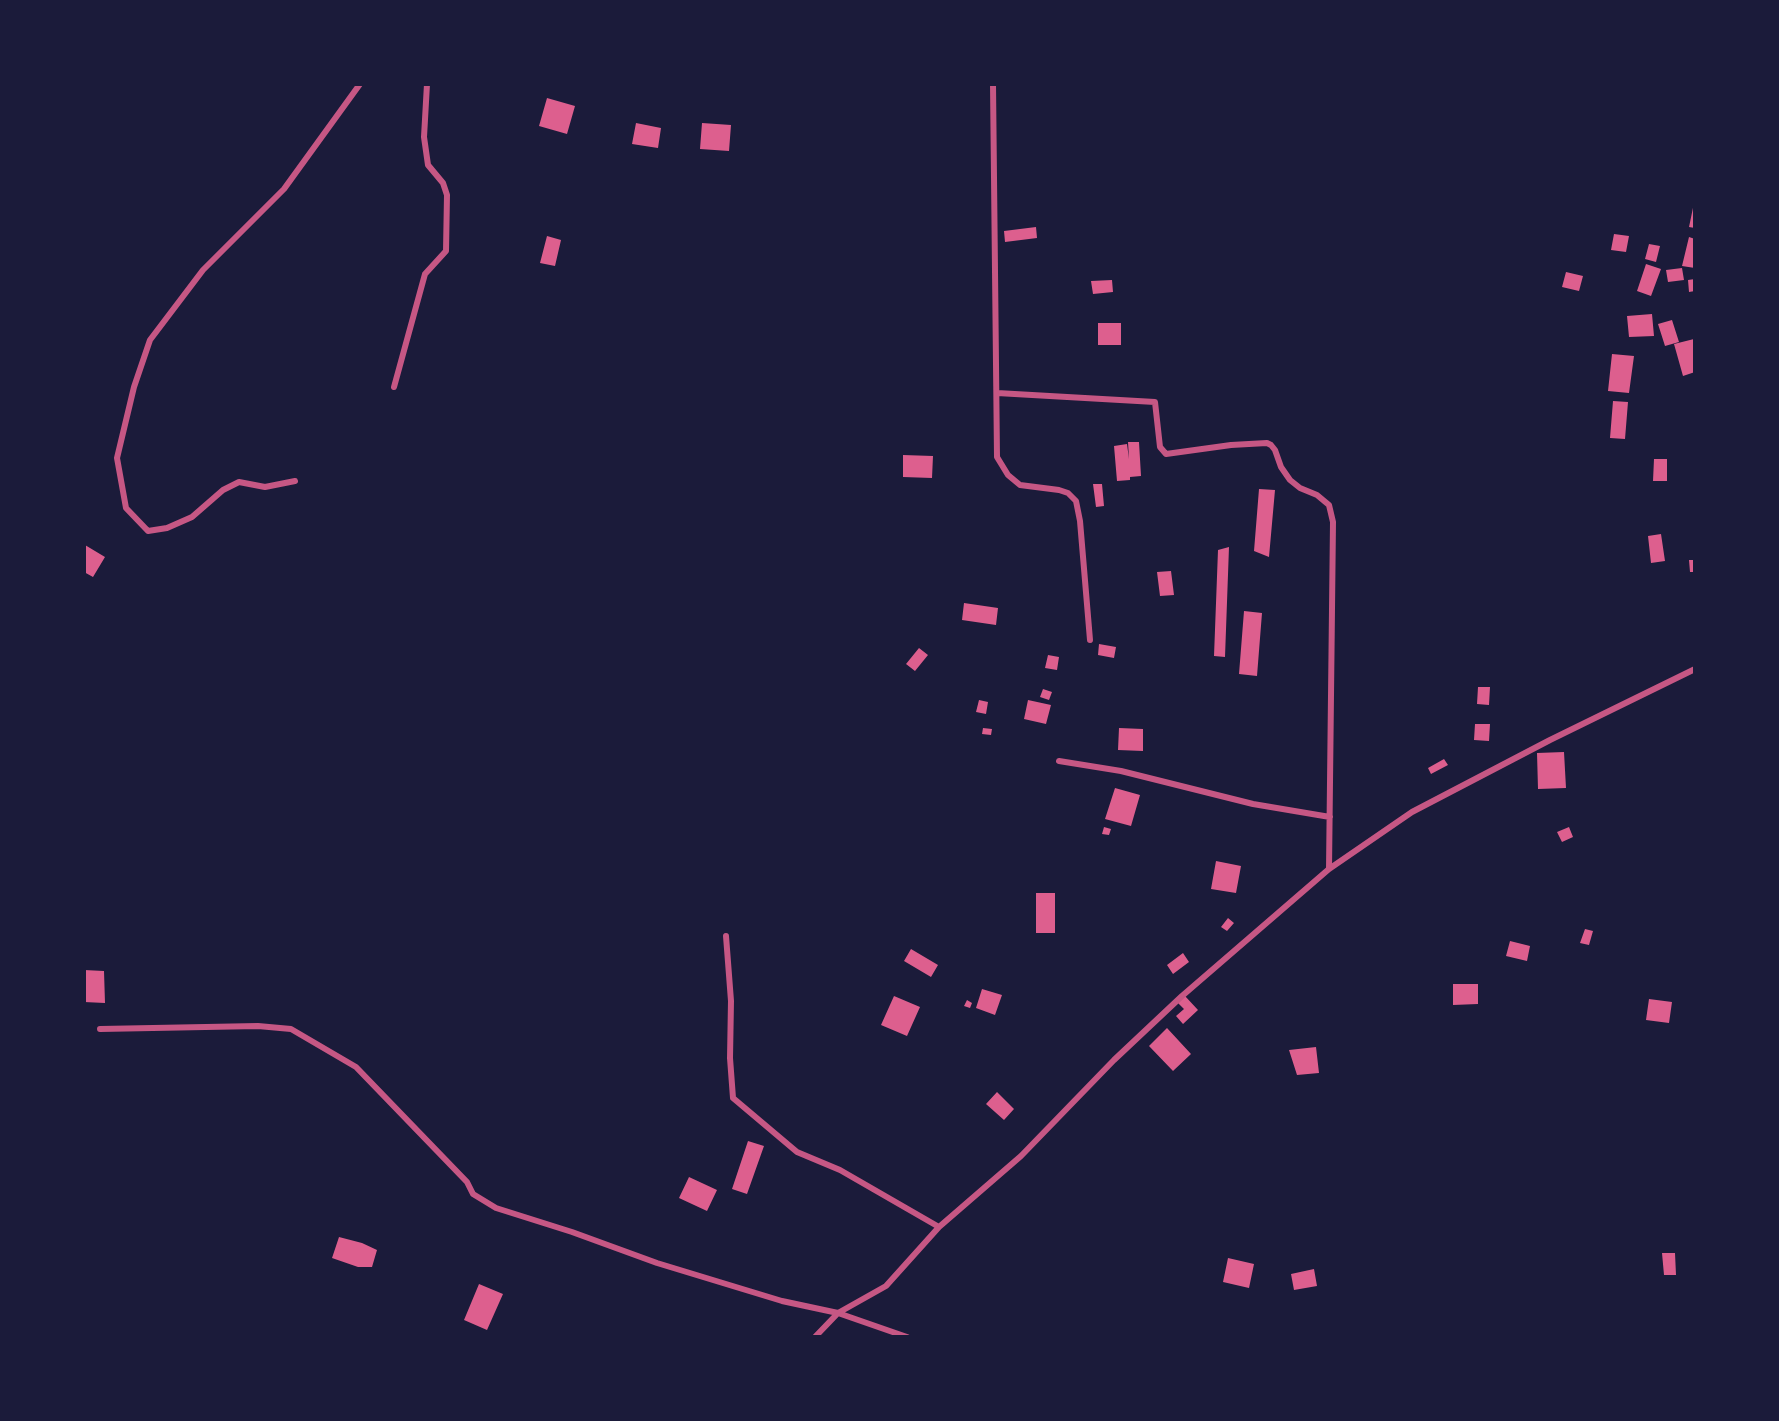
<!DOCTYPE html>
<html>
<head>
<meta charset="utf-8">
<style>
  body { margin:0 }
  #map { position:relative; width:1779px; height:1421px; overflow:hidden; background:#1b1b3a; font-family:"PT Sans Narrow",sans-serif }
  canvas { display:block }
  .frame { position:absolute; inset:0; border:86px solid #1b1b3a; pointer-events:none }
</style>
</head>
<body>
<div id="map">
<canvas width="1779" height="1421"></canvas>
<div class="frame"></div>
</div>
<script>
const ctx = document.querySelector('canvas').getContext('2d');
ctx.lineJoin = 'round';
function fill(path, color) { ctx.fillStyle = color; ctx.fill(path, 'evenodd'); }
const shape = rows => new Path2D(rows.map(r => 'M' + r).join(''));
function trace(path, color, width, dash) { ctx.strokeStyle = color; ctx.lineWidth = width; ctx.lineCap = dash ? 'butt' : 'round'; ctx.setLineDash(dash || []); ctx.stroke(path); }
const building = shape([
  [547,98,575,106,567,134,539,126],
  [636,123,661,128,658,148,632,144],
  [702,123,731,125,729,151,700,149],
  [1694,203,1695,204,1695,228,1689,227],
  [1036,227,1037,238,1005,242,1004,231],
  [1614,234,1629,236,1626,252,1611,250],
  [547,236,561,240,555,266,540,263],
  [1689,237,1695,239,1695,268,1682,266],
  [1649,244,1660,246,1656,262,1645,259],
  [1646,264,1661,269,1651,296,1637,291],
  [1682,268,1684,280,1668,282,1666,270],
  [1566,272,1583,276,1579,291,1562,287],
  [1695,279,1695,291,1689,292,1688,280],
  [1112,280,1113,292,1093,294,1091,281],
  [1652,314,1654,336,1629,337,1627,316],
  [1672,320,1679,342,1665,346,1658,324],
  [1098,323,1121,323,1121,345,1098,345],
  [1694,339,1695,372,1683,376,1674,344],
  [1612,354,1634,356,1629,393,1608,391],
  [1613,401,1628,402,1625,439,1610,438],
  [1128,442,1139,442,1141,476,1130,477,1130,480,1117,481,1114,446,1127,444,1129,459],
  [903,455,933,456,932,478,903,477],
  [1654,459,1667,459,1667,481,1653,481],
  [1093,484,1102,484,1104,506,1096,507],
  [1259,489,1275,490,1269,557,1254,551],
  [1661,534,1665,561,1651,563,1648,536],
  [85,545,105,557,93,577,84,572],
  [1229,547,1225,657,1214,656,1218,550],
  [1689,560,1695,560,1695,572,1690,572],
  [1171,571,1174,595,1160,596,1157,572],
  [964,603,998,608,996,625,962,620],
  [1244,611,1262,613,1257,676,1239,674],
  [1099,644,1116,647,1114,658,1098,655],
  [919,648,928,655,915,671,906,664],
  [1048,655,1059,657,1057,670,1045,668],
  [1478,687,1490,687,1489,705,1477,704],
  [1043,689,1052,692,1049,700,1040,697],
  [979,700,988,702,986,714,976,712],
  [1028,700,1051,705,1046,724,1024,719],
  [1475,724,1490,724,1489,741,1474,740],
  [983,728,992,729,991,735,982,734],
  [1119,728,1143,729,1143,751,1118,750],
  [1564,752,1566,788,1538,789,1537,753],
  [1444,759,1448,765,1431,774,1428,768],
  [1115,788,1140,795,1131,826,1105,819],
  [1104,827,1111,829,1109,835,1102,834],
  [1569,827,1573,837,1562,842,1557,832],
  [1216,861,1241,866,1236,893,1211,889],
  [1036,893,1055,893,1055,933,1036,933],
  [1228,918,1234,923,1227,931,1221,927],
  [1585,929,1593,931,1589,945,1580,943],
  [1510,941,1530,946,1527,961,1506,956],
  [911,949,938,965,931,977,904,961],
  [1183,953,1189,962,1173,974,1167,965],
  [84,970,104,971,105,1003,84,1002],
  [1453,984,1478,984,1478,1004,1453,1005],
  [982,989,1002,995,995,1015,976,1008],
  [894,996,920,1007,907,1036,881,1025],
  [1185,996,1198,1010,1183,1024,1176,1016,1184,1009,1178,1003],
  [1649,999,1672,1002,1669,1023,1646,1020],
  [967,1000,972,1003,970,1008,964,1006],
  [1167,1028,1191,1054,1173,1071,1149,1046],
  [1316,1047,1319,1073,1297,1075,1289,1050],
  [997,1092,1014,1109,1004,1120,986,1104],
  [748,1141,764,1146,747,1194,732,1189],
  [689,1177,717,1190,707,1211,679,1198],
  [339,1237,362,1243,377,1250,372,1267,358,1267,332,1258],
  [1662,1253,1675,1253,1676,1275,1664,1275],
  [1228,1258,1254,1264,1249,1288,1223,1282],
  [1314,1269,1317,1286,1294,1290,1291,1274],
  [479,1284,503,1294,487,1330,464,1320]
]);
const minor = shape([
  [993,84,997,457,1008,475,1020,485,1059,490,1068,493,1076,501,1080,521,1090,640],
  [394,387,425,274,446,251,447,195,443,183,428,165,424,137,427,84],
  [997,393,1155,402,1160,447,1166,454,1231,445,1267,443,1271,445,1275,450,1281,467,1290,480,1300,488,1317,495,1329,505,1333,522,1329,869],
  [295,481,265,487,239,482,223,490,192,517,167,528,148,531,126,508,117,458,134,387,150,340,203,270,284,189,360,84],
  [1059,761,1121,771,1253,804,1330,817],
  [726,936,731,1001,730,1058,733,1098,797,1152,840,1170,939,1227],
  [100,1029,258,1026,291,1029,356,1067,467,1182,473,1194,496,1208,572,1232,657,1263,782,1301,838,1313,907,1337],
  [815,1337,838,1313,886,1286,939,1227,1021,1156,1114,1060,1182,996,1329,869,1412,812,1550,740,1695,669]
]);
fill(building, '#dd5f8e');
trace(minor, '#c65784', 6);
</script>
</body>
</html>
